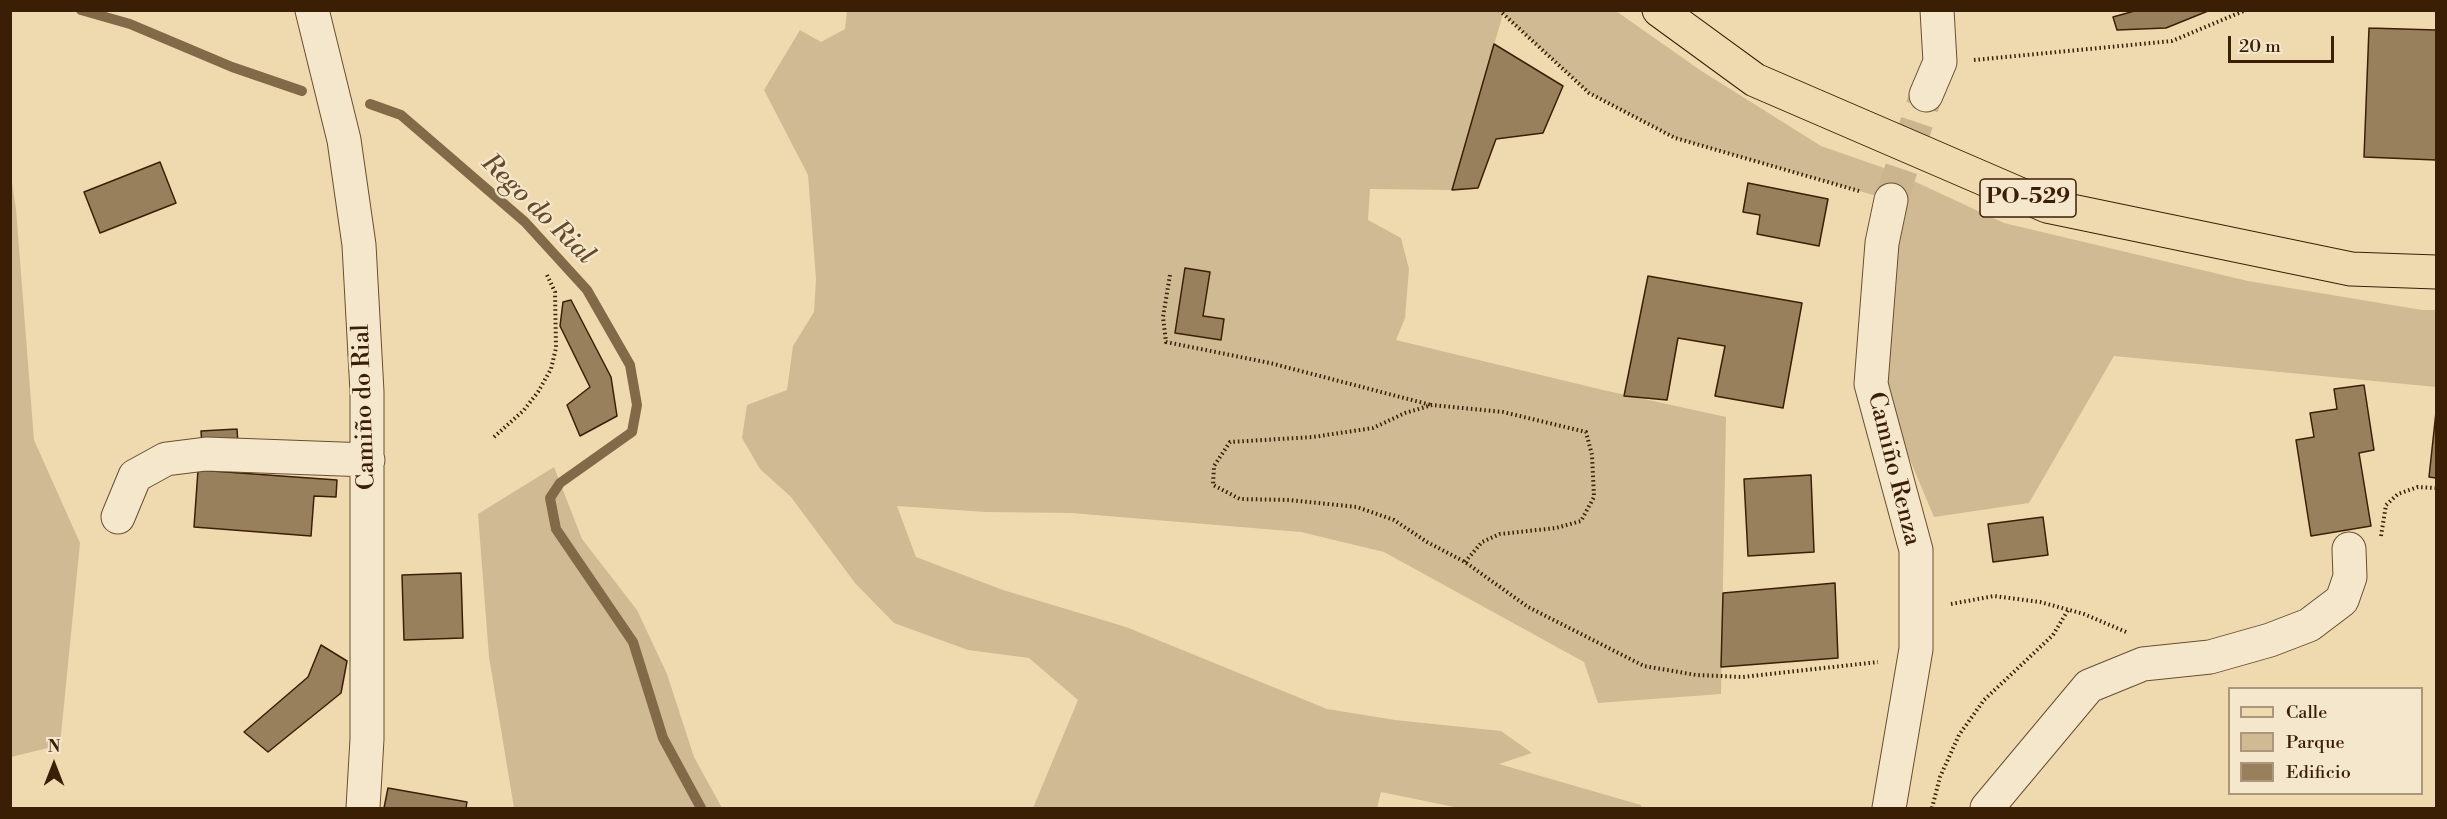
<!DOCTYPE html>
<html>
<head>
<meta charset="utf-8">
<style>
  body { margin:0 }
  #map { position:relative; width:2447px; height:819px; overflow:hidden; background:#efdab0; font-family:"Libre Bodoni",serif }
  canvas { display:block }
  .frame { position:absolute; inset:0; border:12px solid #3b1f04; pointer-events:none }
  .legend { position:absolute; left:2228px; top:687px; width:195px; height:108px; box-sizing:border-box; background:#f5e7cc; border:2px solid #ab977c; margin:0; padding:8px 10px; list-style:none; font-size:18px; color:#3b1f04 }
  .legend li { display:flex; align-items:center; gap:12px; height:30px }
  .legend b { width:30px; border:2px solid #ab977c }
  .north { position:absolute; left:24px; top:735px; width:60px; height:60px; -webkit-text-stroke:4px #f5e7cc; paint-order:stroke; rotate:0deg; font-size:16px; font-weight:700; line-height:24px; text-align:center; color:#3b1f04 }
  .north::after { content:''; display:block; margin:auto; width:21px; height:27px; background:#3b1f04; clip-path:polygon(50% 0,100% 100%,50% 72%,0 100%) }
  .scale { position:absolute; left:2228px; top:36px; width:106px; height:27px; box-sizing:border-box; border:3px solid #3b1f04; border-top:0; padding-left:8px; font-size:18px; line-height:21px; white-space:nowrap; color:#3b1f04; -webkit-text-stroke:4px #f5e7cc; paint-order:stroke }
</style>
</head>
<body>
<div id="map">
<canvas width="2447" height="819"></canvas>
<div class="frame"></div>
<ul class="legend">
<li><b style="height:8px;background:#efdab0"></b>Calle</li>
<li><b style="height:16px;background:#d0ba93"></b>Parque</li>
<li><b style="height:16px;background:#99805d"></b>Edificio</li>
</ul>
<div class="north">N</div>
<div class="scale">20 m</div>
</div>
<script>
const ctx = document.querySelector('canvas').getContext('2d');
ctx.lineJoin = 'round';
function fill(path, color) { ctx.fillStyle = color; ctx.fill(path, 'evenodd'); }
const shape = rows => new Path2D(rows.map(r => 'M' + r).join(''));
function trace(path, color, width, dash) { ctx.strokeStyle = color; ctx.lineWidth = width; ctx.lineCap = dash ? 'butt' : 'round'; ctx.setLineDash(dash || []); ctx.stroke(path); }
function label(font, color, halo, rows, align = 'center') {
  ctx.font = font + ' "Libre Bodoni",serif'; ctx.lineWidth = 4.5; ctx.setLineDash([]); ctx.textBaseline = 'middle'; ctx.strokeStyle = halo; ctx.fillStyle = color; for (const [text, x, y, turn = 0] of rows) {
    ctx.save(); ctx.translate(x, y); ctx.rotate((+turn || 0) * Math.PI / 180); ctx.textAlign = isNaN(turn) ? turn : align; if (halo) ctx.strokeText(text, 0, 0); ctx.fillText(text, 0, 0); ctx.restore();
  }
}
const green = shape([
  [847,11,1616,11,1700,70,1821,146,1890,170,2004,223,2248,281,2422,310,2436,310,2436,387,2114,356,2029,503,1934,517,1881,391,1887,199,1675,138,1589,93,1503,14,1452,190,1370,189,1368,220,1401,238,1409,269,1405,318,1396,340,1603,390,1726,417,1721,694,1598,703,1584,662,1384,552,1301,532,1071,513,986,512,897,506,916,557,1003,590,1126,627,1327,709,1395,720,1501,731,1532,753,1499,764,1641,805,1642,808,1459,808,1381,792,1377,808,1033,808,1078,700,1029,658,968,650,894,623,855,583,791,497,760,469,742,438,747,405,787,390,793,346,814,312,816,279,808,175,764,90,800,30,821,42,845,29],
  [11,176,16,209,34,440,80,543,60,745,11,757],
  [554,467,582,539,637,610,667,674,694,757,722,808,514,808,489,657,478,514]
]);
const stream = shape([
  [81,10,130,24,232,67,302,91],
  [370,104,401,115,525,222,587,290,630,365,637,405,632,432,560,483,550,498,556,529,633,642,663,738,701,808]
]);
const building = shape([
  [2138,10,2208,10,2208,11,2166,28,2117,30,2113,17,2138,10],
  [2369,28,2436,30,2436,160,2364,157,2369,28],
  [1494,44,1563,86,1543,133,1496,139,1478,188,1452,190,1494,44],
  [160,162,176,203,100,233,84,192,160,162],
  [1748,183,1828,199,1819,246,1757,234,1760,215,1743,212,1748,183],
  [1185,268,1210,272,1203,316,1224,319,1221,340,1175,333,1185,268],
  [1648,276,1802,303,1783,408,1715,396,1725,346,1678,338,1667,400,1624,396,1648,276],
  [571,300,611,377,617,416,580,436,567,405,590,387,560,326,563,302,571,300],
  [2364,385,2374,450,2359,453,2371,526,2311,536,2296,440,2314,437,2310,413,2337,409,2334,389,2364,385],
  [2436,412,2436,478,2429,477,2436,412],
  [237,429,238,444,202,446,201,431,237,429],
  [198,470,337,480,336,497,314,496,311,536,194,527,198,470],
  [1811,475,1814,552,1748,556,1744,479,1811,475],
  [2043,517,2048,555,1993,562,1988,524,2043,517],
  [461,573,463,638,404,640,402,575,461,573],
  [1835,583,1838,658,1721,667,1723,593,1835,583],
  [321,645,347,661,341,693,268,752,244,732,308,677,321,645],
  [388,788,467,802,466,808,384,808,388,788]
]);
const minorTunnel = shape([
  [1891,200,1926,95]
]);
const path = shape([
  [1499,10,1589,93,1675,138,1859,191],
  [1974,60,2172,41,2246,10],
  [1170,275,1163,317,1166,342,1270,363,1431,405],
  [494,437,524,410,538,392,551,369,556,348,555,292,547,275],
  [2381,536,2386,505,2398,494,2418,487,2436,488],
  [1465,562,1482,542,1500,534,1556,528,1581,521,1594,497,1592,455,1586,432,1503,412,1432,405,1405,413,1373,428,1313,437,1230,442,1214,466,1213,485,1240,499,1289,500,1357,507,1394,520,1427,542,1465,562,1528,607,1644,666,1696,675,1743,677,1878,662],
  [1951,604,1994,596,2040,602,2084,614,2126,632],
  [1932,808,1940,777,1959,735,1984,700,2053,635,2068,610]
]);
const minor = shape([
  [312,10,344,140,359,245,367,392,367,739,363,808],
  [1926,95,1940,62,1937,10],
  [118,517,135,476,166,459,206,454,368,460],
  [1889,808,1916,649,1916,550,1871,384,1882,243,1891,200],
  [1987,808,2089,686,2143,664,2210,657,2270,640,2309,625,2342,600,2350,577,2349,549]
]);
const major = shape([
  [1659,10,1755,80,2047,206,2351,269,2436,272]
]);
const shields = [
  [2028,198,96]
];
const shieldNames = [
  ["PO-529",2028,198]
];
const streetNames = [
  ["Camiño do Rial",365,407,-92],
  ["Camiño Renza",1893,469,76]
];
const waterNames = [
  ["Rego do Rial",537,210,44]
];
fill(green, '#d0ba93');
trace(stream, '#826948', 10);
fill(building, '#99805d');
trace(building, '#3b1f04', 1.5);
trace(minorTunnel, '#cbb58e', 33, [33, 16]);
trace(minor, '#684e2f', 35);
trace(major, '#3b1f04', 35);
trace(path, '#3b1f04', 4, [1.5, 3]);
trace(minor, '#f5e7cc', 33);
trace(major, '#efdab0', 33);
for (const [x, y, w] of shields) { const box = new Path2D(); box.roundRect(x - w / 2, y - 19, w, 38, 4.5); ctx.fillStyle = '#f5e7cc'; ctx.fill(box); trace(box, '#3b1f04', 1.5); }
label('bold 22px', '#3b1f04', null, shieldNames);
label('24px', '#3b1f04', '#f5e7cc', streetNames);
label('italic 26px', '#654a2c', '#f5e7cc', waterNames);
</script>
</body>
</html>
